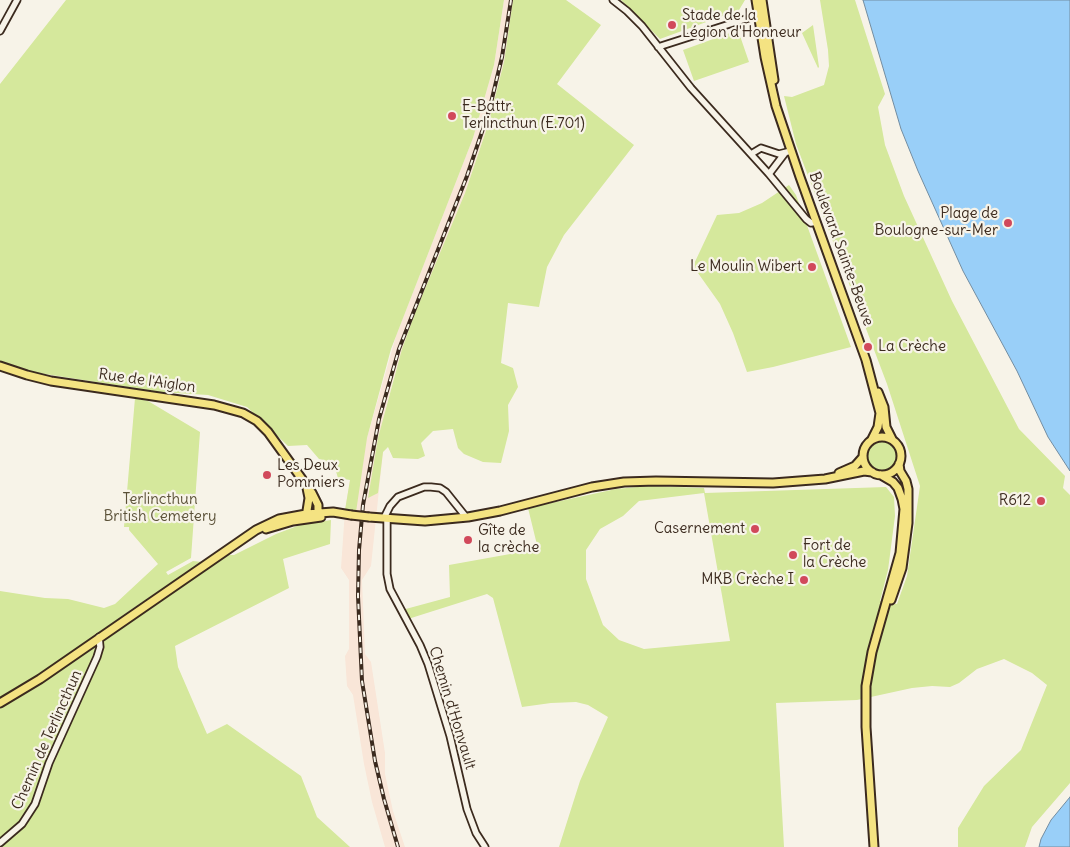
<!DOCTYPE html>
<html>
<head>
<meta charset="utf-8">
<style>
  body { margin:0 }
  canvas { display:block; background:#f7f3e8 }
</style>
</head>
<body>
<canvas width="1070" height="847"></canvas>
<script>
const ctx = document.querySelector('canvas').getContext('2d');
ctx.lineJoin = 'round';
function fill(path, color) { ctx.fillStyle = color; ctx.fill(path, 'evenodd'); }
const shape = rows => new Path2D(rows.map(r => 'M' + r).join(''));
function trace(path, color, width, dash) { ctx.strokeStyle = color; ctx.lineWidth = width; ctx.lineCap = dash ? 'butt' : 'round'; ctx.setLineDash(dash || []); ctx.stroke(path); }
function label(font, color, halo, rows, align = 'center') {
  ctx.font = font + ' Delius,sans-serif'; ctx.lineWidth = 4.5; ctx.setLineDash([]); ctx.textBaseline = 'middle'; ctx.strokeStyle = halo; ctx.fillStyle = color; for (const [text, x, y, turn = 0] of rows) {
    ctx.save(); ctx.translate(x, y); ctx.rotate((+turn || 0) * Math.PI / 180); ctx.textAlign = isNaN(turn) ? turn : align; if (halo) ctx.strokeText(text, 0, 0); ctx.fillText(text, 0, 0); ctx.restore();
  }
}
const built = shape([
  [504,0,513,0,511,22,504,62,488,125,465,193,407,335,392,384,376,448,383,452,371,566,362,580,365,654,371,662,385,753,385,774,393,811,405,847,385,847,372,802,364,764,353,695,347,686,345,656,349,649,349,580,341,568,345,510,350,480,367,438,396,336,473,138,494,65]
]);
const green = shape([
  [66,0,504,0,494,65,473,138,391,349,367,438,356,512,345,510,350,480,338,478,335,468,324,460,319,459,307,445,288,446,247,407,208,395,159,392,26,371,0,361,0,84],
  [513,0,566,0,601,25,557,84,634,145,564,235,547,267,539,307,508,303,501,363,513,368,518,387,508,405,509,431,501,463,483,462,464,454,458,448,453,429,433,431,421,443,425,456,418,459,393,458,388,447,383,452,378,493,368,498,378,438,402,349,415,313,465,193,488,125,504,62],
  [621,0,745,0,739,10,660,39],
  [820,0,855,0,885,94,878,107,885,145,904,196,952,301,1019,429,1065,476,1063,488,1070,495,1070,783,1032,827,1025,847,958,847,958,828,984,786,1021,750,1047,685,1032,673,1004,659,977,669,959,683,950,687,932,686,912,688,857,700,776,703,784,847,559,847,580,781,608,717,588,705,576,702,551,703,522,707,493,598,487,594,408,619,402,610,450,597,449,565,538,549,528,508,616,489,648,486,704,488,705,493,886,487,894,497,895,516,888,570,880,601,897,604,907,576,920,486,887,384,796,144,784,96,792,97,824,85,829,66,828,50],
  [704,493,730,641,644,649,619,640,603,625,586,579,586,550,600,529,623,516,639,501],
  [813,25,819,67,818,68,802,33],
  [738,30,749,62,694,81,683,50],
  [789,185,796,195,851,347,773,367,747,372,733,333,720,304,693,266,717,215,739,213,762,203],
  [135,398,148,401,200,432,191,558,166,572,168,575,193,561,202,562,132,609,48,669,0,698,0,591,45,598,68,599,104,608,115,604,158,564,129,530,129,527,124,527],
  '867 456a15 15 0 1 1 30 0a15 15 0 1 1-30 0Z',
  [331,520,330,544,283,559,289,588,175,646,178,667,207,734,227,724,301,776,317,817,350,847,0,847,0,707,35,688,224,555,234,555,276,534,300,525]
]);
const water = shape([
  [863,0,1070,0,1070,471,1048,437,1017,371,963,271,918,171,901,129,863,0],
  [1070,797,1070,847,1039,847,1041,839,1051,820,1070,797]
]);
const minor = shape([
  [613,0,627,11,642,26,691,88,769,174,806,219,811,223,816,222],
  [0,31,17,0],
  [658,47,761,14],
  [751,154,761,148,779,154,791,151],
  [769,174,785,153],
  [384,518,390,506,398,497,424,487,431,487,440,488,446,492,466,517],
  [387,518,387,574,390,589,420,645,428,664,450,736,467,809,476,833,485,847],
  [0,843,22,824,35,804,49,763,97,657,100,647,99,637]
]);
const major = shape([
  [756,0,765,57,776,106,800,177,866,360,880,413,878,427,872,439],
  [762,0,774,80],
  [0,366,27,375,51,381,214,405,243,413,257,421,268,432,312,493,318,505,318,517],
  [878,392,884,407,886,427,892,439],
  '863 456a19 19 0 1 1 38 0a19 19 0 1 1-38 0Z',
  [839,473,855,466,863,457],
  [306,517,309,498,307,488],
  [369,517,425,521,468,517,500,511,592,487,624,482,656,481,773,483,825,479,864,471,872,472],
  [266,529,293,521,321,517],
  [891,600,902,568,908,523,908,489,906,481,900,471,899,464],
  [0,703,40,679,256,530,279,519,306,514,333,512,351,515],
  [874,847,866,727,866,686,872,652,900,553,904,509,902,499,898,488,893,482,881,475]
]);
const rail = shape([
  [398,847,384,799,375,761,362,681,358,596,359,550,363,505,379,419,399,349,467,176,489,111,502,57,511,0]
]);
const majorBridge = shape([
  [351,515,369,517]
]);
const markers = [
  [672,25,5,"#d1495b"],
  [452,116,5,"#d1495b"],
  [1008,223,5,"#d1495b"],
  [812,267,5,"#d1495b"],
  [868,347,5,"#d1495b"],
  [267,475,5,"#d1495b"],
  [1041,501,5,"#d1495b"],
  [755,529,5,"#d1495b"],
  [468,540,5,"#d1495b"],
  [793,555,5,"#d1495b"],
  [804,580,5,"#d1495b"]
];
const poiNames = [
  ["Stade de la",682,16],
  ["Légion d'Honneur",682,33],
  ["E-Battr.",462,107],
  ["Terlincthun (E.701)",462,124],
  ["Plage de",998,214,"right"],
  ["Boulogne-sur-Mer",998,231,"right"],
  ["Le Moulin Wibert",802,267,"right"],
  ["La Crèche",878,347],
  ["Les Deux",277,466],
  ["Pommiers",277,483],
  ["R612",1031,501,"right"],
  ["Casernement",745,529,"right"],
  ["Gîte de",478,531],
  ["la crèche",478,548],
  ["Fort de",803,546],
  ["la Crèche",803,563],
  ["MKB Crèche I",794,580,"right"]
];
const streetNames = [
  ["Boulevard Sainte-Beuve",841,249,70],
  ["Rue de l'Aiglon",147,381,8],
  ["Chemin d'Honvault",452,708,73],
  ["Chemin de Terlincthun",47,740,-66]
];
const parkNames = [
  ["Terlincthun",160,500],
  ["British Cemetery",160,517]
];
fill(built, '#f9e6d8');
fill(green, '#d5e89c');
fill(water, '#99cff8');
trace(water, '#738da1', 1);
trace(minor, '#3b2a1e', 9);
trace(major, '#3b2a1e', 11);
trace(minor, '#f7f3e8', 5.5);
trace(major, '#f4e382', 7);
trace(rail, '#3b2a1e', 4);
trace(rail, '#f7f3e8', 2, [5.5]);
trace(majorBridge, '#3b2a1e', 11, []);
trace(majorBridge, '#f4e382', 7);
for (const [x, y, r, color] of markers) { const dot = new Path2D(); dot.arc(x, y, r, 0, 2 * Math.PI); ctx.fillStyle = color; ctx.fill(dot); trace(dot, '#f7f3e8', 2); }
label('15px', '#3b2a1e', '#f7f3e8', poiNames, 'left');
label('15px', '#3b2a1e', '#f7f3e8', streetNames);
label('15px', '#5a5037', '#f7f3e8', parkNames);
</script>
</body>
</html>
